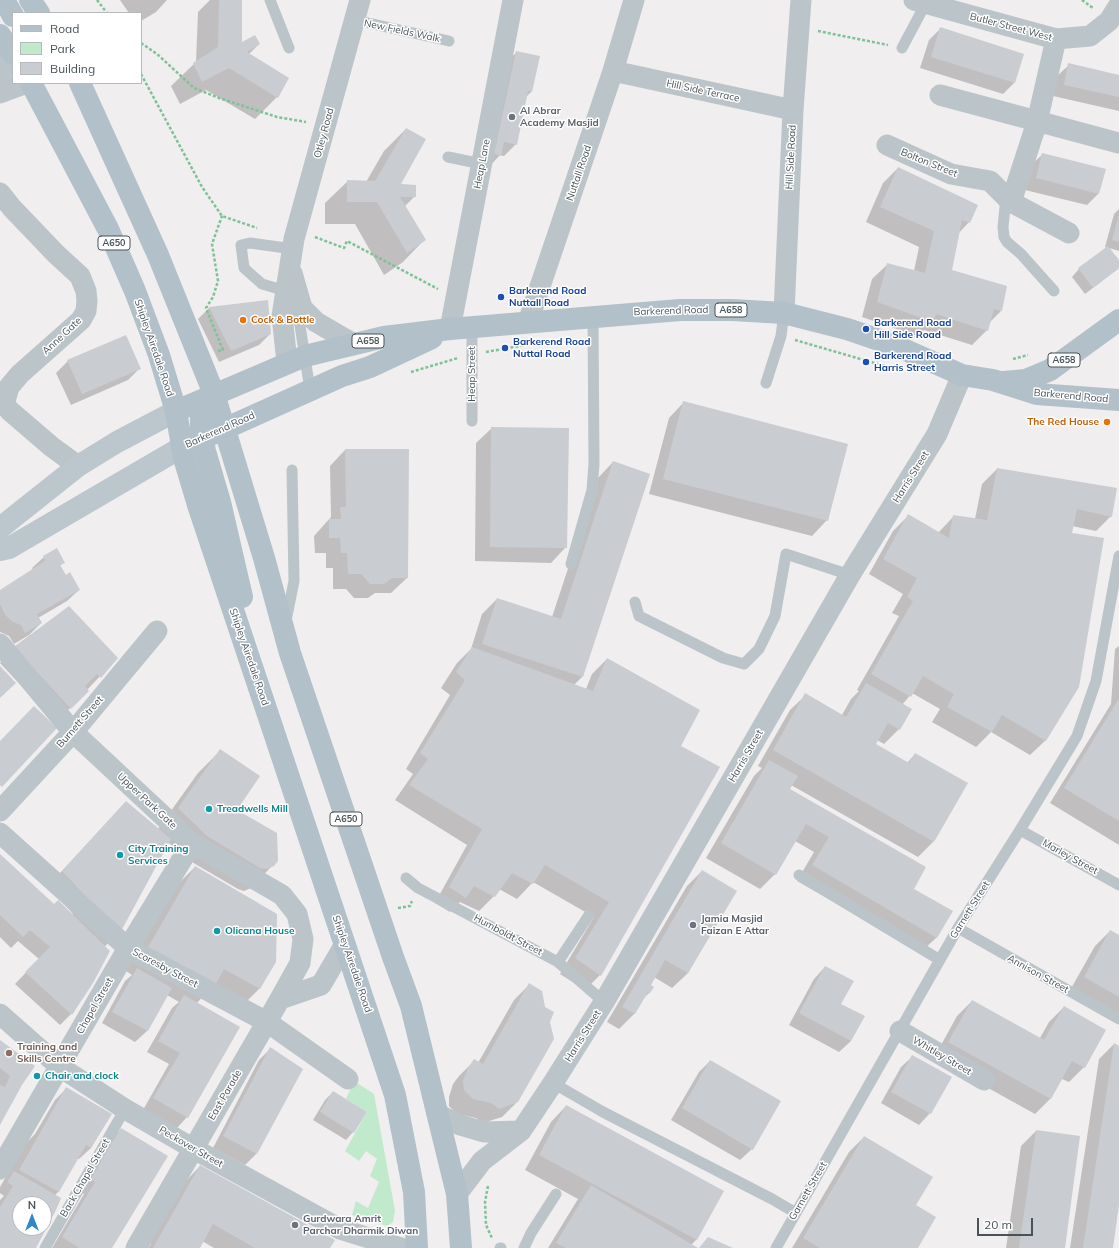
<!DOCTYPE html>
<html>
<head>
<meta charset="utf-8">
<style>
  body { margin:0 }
  #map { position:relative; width:1119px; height:1248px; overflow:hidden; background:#f0eeee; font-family:Mulish,sans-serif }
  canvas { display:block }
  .legend { position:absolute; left:12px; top:12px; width:130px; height:72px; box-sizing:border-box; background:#fff; border:1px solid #b6babd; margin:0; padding:5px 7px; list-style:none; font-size:12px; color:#485359 }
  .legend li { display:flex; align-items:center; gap:8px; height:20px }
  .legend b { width:20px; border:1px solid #b6babd }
  .north { position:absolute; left:12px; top:1196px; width:40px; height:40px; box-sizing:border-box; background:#fff; border:1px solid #b6babd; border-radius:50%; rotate:0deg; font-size:11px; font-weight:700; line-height:16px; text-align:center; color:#485359 }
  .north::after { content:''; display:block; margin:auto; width:14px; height:18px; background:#2f87c9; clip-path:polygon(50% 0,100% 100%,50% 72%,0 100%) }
  .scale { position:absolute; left:977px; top:1218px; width:56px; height:18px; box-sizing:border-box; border:2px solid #485359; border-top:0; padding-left:5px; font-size:12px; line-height:14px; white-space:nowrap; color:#485359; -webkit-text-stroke:3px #fff; paint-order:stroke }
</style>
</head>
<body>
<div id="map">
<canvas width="1119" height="1248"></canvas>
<ul class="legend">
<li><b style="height:5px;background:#b1c0c9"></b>Road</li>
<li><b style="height:11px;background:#c1e9cb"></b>Park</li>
<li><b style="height:11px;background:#c9ccd0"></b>Building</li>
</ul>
<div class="north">N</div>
<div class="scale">20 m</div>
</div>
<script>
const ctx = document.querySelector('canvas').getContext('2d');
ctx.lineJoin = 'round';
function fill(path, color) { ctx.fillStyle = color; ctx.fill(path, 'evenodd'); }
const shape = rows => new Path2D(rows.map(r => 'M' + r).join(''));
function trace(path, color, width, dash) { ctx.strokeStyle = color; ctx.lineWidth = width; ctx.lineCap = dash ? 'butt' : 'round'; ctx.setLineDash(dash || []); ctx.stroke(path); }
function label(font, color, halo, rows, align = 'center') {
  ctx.font = font + ' Mulish,sans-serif'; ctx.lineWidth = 3; ctx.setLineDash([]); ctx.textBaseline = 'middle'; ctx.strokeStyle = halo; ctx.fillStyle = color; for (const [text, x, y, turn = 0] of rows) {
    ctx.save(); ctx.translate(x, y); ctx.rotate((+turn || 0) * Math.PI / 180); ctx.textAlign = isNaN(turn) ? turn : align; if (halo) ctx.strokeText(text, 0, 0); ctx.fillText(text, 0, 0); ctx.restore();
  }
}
const green = shape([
  [354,1081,374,1094,395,1211,393,1222,387,1226,352,1215,356,1201,368,1208,379,1182,370,1176,377,1159,366,1151,359,1161,345,1151,367,1112,346,1099]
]);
const shadow = shape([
  [120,0,167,0,156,12,141,21,141,13,129,13],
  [210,0,241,0,241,44,259,44,249,54,277,97,255,119,206,90,180,104,171,86,196,62,198,12],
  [941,28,1014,83,1003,94,920,68,929,40],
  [517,52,532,91,526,97,516,144,504,156,500,155,489,167,505,63],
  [1069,65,1119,76,1119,111,1053,96,1057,76],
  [406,129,400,185,415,196,405,206,425,239,403,262,384,275,355,224,325,224,325,203,348,181,366,182,384,151],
  [1043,154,1104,169,1098,194,1087,205,1025,190,1031,165],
  [898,168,969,222,958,234,951,270,1001,311,990,322,987,330,972,345,924,330,917,336,862,317,872,279,888,264,914,271,919,247,866,222,883,183],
  [1119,209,1119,251,1109,248,1119,262,1119,268,1085,294,1072,277,1079,269,1107,248,1105,247,1114,214],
  [209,308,270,334,259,345,219,362,198,319],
  [68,361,139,369,128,380,71,405,56,373],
  [684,402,827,520,812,536,649,494,669,418],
  [492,428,566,547,551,563,475,561,476,443],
  [345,450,408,450,407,578,391,593,375,593,368,598,354,598,346,589,333,589,333,568,326,568,326,553,315,553,314,536,331,517,330,466],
  [613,462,649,474,582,677,574,685,586,689,592,674,607,659,679,747,600,975,585,990,560,974,594,917,533,882,517,899,499,889,494,896,479,911,460,902,450,912,435,903,467,845,395,800,413,774,406,769,450,695,441,688,457,663,471,649,482,614,497,599,552,617,598,478],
  [997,469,1111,516,1096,531,1072,526,1046,740,1030,755,991,732,976,747,932,722,940,709,912,693,902,705,899,729,884,744,877,740,874,744,907,763,915,754,967,783,933,842,918,857,791,785,789,789,912,889,937,937,921,952,797,881,814,852,795,841,775,874,760,889,706,858,754,776,762,768,758,766,790,710,806,695,842,715,851,699,859,691,857,690,899,616,892,613,903,594,869,574,893,531,908,516,938,533,954,516,975,519,982,484],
  [44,557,64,562,60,566,66,576,79,590,67,601,38,618,41,623,29,635,117,658,56,723,0,663,14,647,29,636,29,635,14,644,9,636,0,632,0,591,33,570,32,568],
  [1119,646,1119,845,1050,803,1111,704,1115,649],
  [220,751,236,810,273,865,251,888,244,891,238,889,185,858,168,842,119,933,104,947,71,1014,60,1025,15,984,39,959,18,941,11,948,0,937,0,855,54,905,72,915,73,914,48,886,111,818,158,829,198,773],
  [195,867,275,961,259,989,237,1011,206,993,196,1004,187,1117,176,1129,143,1110,169,1064,147,1052,172,1008,179,1002,167,995,147,1031,135,1042,102,1023,125,981,132,975,126,971,173,889],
  [702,871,735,891,688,973,672,988,654,977,649,985,653,987,649,993,641,1001,634,1014,619,1029,607,1022,687,886],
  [1110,931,1119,936,1119,1020,1069,992,1095,946],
  [825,967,840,1004,851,1041,839,1052,789,1025,814,979],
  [529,985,517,1102,502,1117,483,1123,476,1118,457,1114,449,1106,449,1097,453,1084,459,1076,474,1061,478,1063,514,1000],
  [972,1001,1040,1038,1049,1022,1064,1007,1084,1067,1069,1082,1062,1079,1050,1099,1035,1114,934,1058,957,1016],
  [0,1041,21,1084,0,1123],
  [1114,1044,1119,1048,1119,1198,1112,1248,1070,1248,1099,1059],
  [271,1048,302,1069,256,1154,245,1165,213,1148,259,1060],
  [913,1056,930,1113,919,1125,881,1103,901,1067],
  [710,1061,752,1149,740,1160,671,1120,699,1072],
  [67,1088,110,1114,91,1148,79,1159,77,1158,58,1192,55,1195,60,1198,35,1248,0,1248,0,1200,4,1196,0,1193,0,1187,24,1145,35,1134,55,1100],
  [20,1204,44,1204,44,1228,20,1228],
  [333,1092,353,1132,346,1140,313,1120,325,1100],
  [566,1106,723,1191,696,1240,691,1245,696,1248,548,1248,578,1199,525,1170,551,1122],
  [121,1129,111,1248,52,1248,84,1194,79,1191,110,1140],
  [1036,1131,1064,1248,1006,1248,1021,1146],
  [864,1137,915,1206,916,1248,792,1248,849,1152],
  [200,1166,329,1248,214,1248,202,1241,198,1248,148,1248,151,1244,149,1243,185,1182]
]);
const building = shape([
  [219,0,242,0,242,42,255,35,260,44,247,52,289,78,278,98,229,68,202,82,193,63,218,47],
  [940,27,1024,54,1015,83,931,57],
  [516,51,540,56,532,92,528,91,517,145,504,142,501,156,494,154],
  [1068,63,1119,75,1119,97,1064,85],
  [406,128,426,139,401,184,416,185,416,197,400,197,426,240,407,253,377,202,347,202,347,180,375,181],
  [1042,153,1106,169,1099,194,1036,178],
  [898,167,978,205,970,223,962,220,952,270,1007,286,1002,311,994,309,988,331,936,314,933,322,877,302,887,263,925,273,934,231,880,207],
  [1119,215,1119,242,1112,240],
  [1108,246,1119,260,1119,268,1093,288,1078,268],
  [268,300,271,334,231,351,209,307],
  [126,335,141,369,82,394,67,360],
  [683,401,848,444,828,521,663,479],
  [491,427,569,428,567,548,490,547],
  [345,449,409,449,408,578,392,578,384,584,370,584,361,574,348,574,347,553,341,553,340,538,329,538,329,519,341,519,340,507,346,507],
  [613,461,650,474,583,677,482,644,497,598,561,619],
  [997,468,1117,488,1112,517,1077,509,1072,533,1104,538,1079,687,1046,741,1002,715,992,732,947,707,954,694,923,676,911,697,871,674,913,601,907,597,917,578,883,559,908,514,949,538,953,515,987,520],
  [57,548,65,563,60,565,66,575,70,572,80,590,37,614,42,623,25,633,21,625,13,622,5,615,0,604,0,590,45,561,43,556],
  [69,606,118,658,101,678,97,674,85,686,89,691,71,709,14,647],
  [472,647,593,691,607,658,700,710,681,746,720,767,601,976,575,958,609,902,545,865,533,884,512,873,495,897,474,886,466,898,449,887,482,829,409,785,428,759,420,753,465,680,456,672],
  [0,666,16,683,0,698],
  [866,683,912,709,900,730,888,723,876,744,909,763,915,753,968,783,934,842,773,750,805,693,846,717],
  [1119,698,1119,821,1064,788],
  [34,706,57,728,2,787,0,785,0,741],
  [220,749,260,776,237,810,277,833,278,861,274,866,267,869,260,868,207,836,178,808],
  [769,760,798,776,790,789,926,867,914,889,953,911,937,938,812,865,829,837,806,824,776,875,721,843],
  [126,801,171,839,120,933,62,871],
  [0,854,54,904,58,900,110,951,93,983,72,1015,25,972,50,947,30,930,23,937,0,915],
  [195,866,277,914,276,962,260,989,224,969,214,987,147,949],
  [702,870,737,891,688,973,665,960,651,985,654,987,650,993,648,992,635,1014,622,1007],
  [1110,930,1119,935,1119,997,1084,977],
  [825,966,854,981,841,1004,865,1016,851,1041,799,1013],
  [137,968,172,988,148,1031,112,1012],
  [529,983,542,991,545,1007,554,1012,550,1022,554,1039,518,1102,499,1109,491,1103,473,1099,464,1090,463,1081,468,1068,474,1059,483,1064],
  [184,995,240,1027,188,1118,153,1098,180,1053,158,1041],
  [972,1000,1044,1040,1064,1006,1106,1030,1085,1068,1072,1061,1051,1099,948,1042],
  [0,1040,35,1066,22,1085,0,1125,0,1085,5,1087,10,1076,0,1068],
  [1114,1043,1119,1046,1119,1205,1113,1248,1083,1248],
  [270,1047,303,1069,257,1154,223,1136],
  [912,1055,952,1077,931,1114,891,1092],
  [710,1060,781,1101,753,1150,682,1108],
  [66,1087,112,1114,91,1148,86,1145,59,1192,19,1170],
  [333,1091,367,1112,354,1133,320,1112],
  [566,1105,724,1191,697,1240,539,1155],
  [121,1128,168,1156,112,1248,79,1248,62,1237,95,1182,90,1179],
  [1036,1130,1080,1136,1065,1248,1019,1248],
  [864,1136,933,1177,916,1205,936,1217,918,1248,820,1248,803,1238],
  [200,1165,335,1240,330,1248,255,1248,213,1224,200,1248,153,1248],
  [14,1171,61,1198,56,1210,36,1248,0,1248,0,1207,13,1186,7,1182],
  [20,1204,44,1204,44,1228,20,1228],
  [591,1185,698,1248,566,1248,556,1243],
  [708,1237,733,1248,699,1248]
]);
const path = shape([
  [97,0,107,13],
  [1082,0,1093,8],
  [818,31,888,45],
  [141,43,157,54,194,88,219,98,277,117,306,122],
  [141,74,202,187,222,216,257,228],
  [315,237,344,248,347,241,438,289],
  [795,340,888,367,889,365],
  [218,351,223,350,206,308,213,297,218,281,212,244,222,216],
  [486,352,525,345],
  [1013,359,1028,355],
  [411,372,458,358],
  [398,908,410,906,412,901],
  [488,1186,485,1202,486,1225,492,1238]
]);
const lane = shape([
  [270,0,289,48],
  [355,20,449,41],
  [902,48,926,3],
  [448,157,482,164],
  [1006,197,1003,227,1004,237,1007,242,1021,254,1054,291],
  [286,291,262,284,244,268,241,245,250,243,293,249],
  [297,306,310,390],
  [472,327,472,421],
  [766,383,781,336,784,313],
  [571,564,592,490,594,464,593,316],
  [635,602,639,616,723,658,744,664,759,649,775,616,786,554,850,575],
  [286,621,294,581,292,470],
  [1020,830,1119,885],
  [799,875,940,960],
  [406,878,418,888,558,962,604,1002],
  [958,928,1119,1019],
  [558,962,589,915],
  [553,1083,603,1112,772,1199,796,1213],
  [45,1248,125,1109],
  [500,1248,501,1248],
  [524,1248,531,1233,556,1194],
  [776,1248,958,928,1020,830,1077,736,1096,681,1119,556]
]);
const street = shape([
  [914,0,1056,39,1090,36,1109,21,1119,5],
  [613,71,793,110],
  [0,82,7,44],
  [0,93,27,83],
  [940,95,1119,143],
  [887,145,951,174,990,181,1011,202,1069,233],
  [0,193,12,208,56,254,80,276,86,291,87,301,86,311,81,320,20,374,9,387,5,401,6,406,10,411,52,447,78,466],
  [1011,202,1037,122,1056,39],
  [292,273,302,308,316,322,354,344],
  [784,313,793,110,801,0],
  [528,322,613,71,634,0],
  [450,329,513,0],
  [287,362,282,316,294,239,360,0],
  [0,644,73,732,192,843,282,895,297,914,303,939,300,963,280,999,136,1248],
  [0,811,73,732,157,631],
  [0,833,128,948,267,1022,348,1079],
  [280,999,321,985,345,944],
  [0,1014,60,1067,125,1109,194,1149,340,1229,401,1248],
  [900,1031,984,1080],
  [437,1114,460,1125,484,1132,521,1131,482,1161,457,1194],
  [521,1131,553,1083,604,1002,850,575,937,434,962,375],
  [0,1169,128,948,192,843]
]);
const secondary = shape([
  [0,528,78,466,117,442,176,411],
  [0,550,9,548,182,447]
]);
const primary = shape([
  [4,0,13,16],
  [30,0,39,13],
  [0,35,13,54],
  [31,83,108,229,135,291,159,355,176,411,184,458,199,508,395,1095,414,1192,417,1248],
  [80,83,158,255,214,394,264,558,290,653,393,957,411,1006,457,1194,461,1248],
  [1004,382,1026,380,1050,370,1119,320],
  [214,394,209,399,204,406,201,414,201,431,205,451,220,502,242,597],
  [176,411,305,356,384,337,450,329,680,310,732,310,784,313,847,329,894,345,962,375,993,380,1037,394,1119,400],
  [213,434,342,376,370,367,432,338]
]);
const markers = [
  [512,117,4,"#6b7280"],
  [501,297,4,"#1a4fb4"],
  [243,320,4,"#e8710a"],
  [866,329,4,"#1a4fb4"],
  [505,348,4,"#1a4fb4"],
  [866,362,4,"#1a4fb4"],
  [1107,422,4,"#e8710a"],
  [209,809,4,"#0f9aa8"],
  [120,855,4,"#0f9aa8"],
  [693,925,4,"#6b7280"],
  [217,931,4,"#0f9aa8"],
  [9,1053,4,"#8d6e63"],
  [37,1076,4,"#0f9aa8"],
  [295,1225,4,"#6b7280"]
];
const shields = [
  [114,243,32],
  [731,310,32],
  [368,341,32],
  [1064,360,32],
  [346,819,32]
];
const shieldNames = [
  ["A650",114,243],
  ["A658",731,310],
  ["A658",368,341],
  ["A658",1064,360],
  ["A650",346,819]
];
const streetNames = [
  ["Butler Street West",1011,27,15],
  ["New Fields Walk",402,31,12],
  ["Hill Side Terrace",703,91,12],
  ["Otley Road",324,133,-75],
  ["Hill Side Road",791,157,-87],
  ["Bolton Street",929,163,22],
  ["Heap Lane",482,164,-79],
  ["Nuttall Road",579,173,-71],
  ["Barkerend Road",671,311,-2],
  ["Anne Gate",62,336,-43],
  ["Shipley Airedale Road",154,348,71],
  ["Heap Street",472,374,-90],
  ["Barkerend Road",1071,396,5],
  ["Barkerend Road",220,430,-24],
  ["Harris Street",911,477,-58],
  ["Shipley Airedale Road",249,657,71],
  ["Burnett Street",80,722,-49],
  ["Harris Street",746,756,-60],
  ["Upper Park Gate",147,801,43],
  ["Marley Street",1070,857,29],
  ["Garnett Street",970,910,-58],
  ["Humboldt Street",508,935,28],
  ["Shipley Airedale Road",352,964,71],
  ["Scoresby Street",165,968,28],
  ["Annison Street",1038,974,29],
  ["Chapel Street",95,1006,-60],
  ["Harris Street",583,1036,-58],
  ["Whitley Street",942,1056,30],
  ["East Parade",225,1095,-60],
  ["Peckover Street",191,1147,30],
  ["Back Chapel Street",85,1178,-60],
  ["Garnett Street",808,1191,-60]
];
const worshipNames = [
  ["Al Abrar",520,111],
  ["Academy Masjid",520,123],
  ["Jamia Masjid",701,919],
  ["Faizan E Attar",701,931],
  ["Gurdwara Amrit",303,1219],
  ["Parchar Dharmik Diwan",303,1231]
];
const transitNames = [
  ["Barkerend Road",509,291],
  ["Nuttall Road",509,303],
  ["Barkerend Road",874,323],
  ["Hill Side Road",874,335],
  ["Barkerend Road",513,342],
  ["Nuttal Road",513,354],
  ["Barkerend Road",874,356],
  ["Harris Street",874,368]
];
const foodNames = [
  ["Cock & Bottle",251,320],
  ["The Red House",1099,422,"right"]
];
const cultureNames = [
  ["Treadwells Mill",217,809],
  ["City Training",128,849],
  ["Services",128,861],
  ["Olicana House",225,931],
  ["Chair and clock",45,1076]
];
const educationNames = [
  ["Training and",17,1047],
  ["Skills Centre",17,1059]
];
fill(green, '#c1e9cb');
fill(shadow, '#0003');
fill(building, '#c9ccd0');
trace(path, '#7ec297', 2.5, [3, 2]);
trace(lane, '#bbc4c9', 11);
trace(street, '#bbc4c9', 21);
trace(secondary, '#bcc6cd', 22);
trace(primary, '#b1c0c9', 22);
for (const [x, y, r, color] of markers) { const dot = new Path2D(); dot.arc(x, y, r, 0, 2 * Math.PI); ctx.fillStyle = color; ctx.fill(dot); trace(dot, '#fff', 1.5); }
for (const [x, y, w] of shields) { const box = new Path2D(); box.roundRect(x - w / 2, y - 7, w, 14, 3); ctx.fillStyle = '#fff'; ctx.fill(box); trace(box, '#485359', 1); }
label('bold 9px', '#485359', null, shieldNames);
label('10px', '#485359', '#fff', streetNames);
label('bold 10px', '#5b616d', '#fff', worshipNames, 'left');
label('bold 10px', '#164399', '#fff', transitNames, 'left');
label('bold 10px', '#c56008', '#fff', foodNames, 'left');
label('bold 10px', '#0d838f', '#fff', cultureNames, 'left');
label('bold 10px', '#785e54', '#fff', educationNames, 'left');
</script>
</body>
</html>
